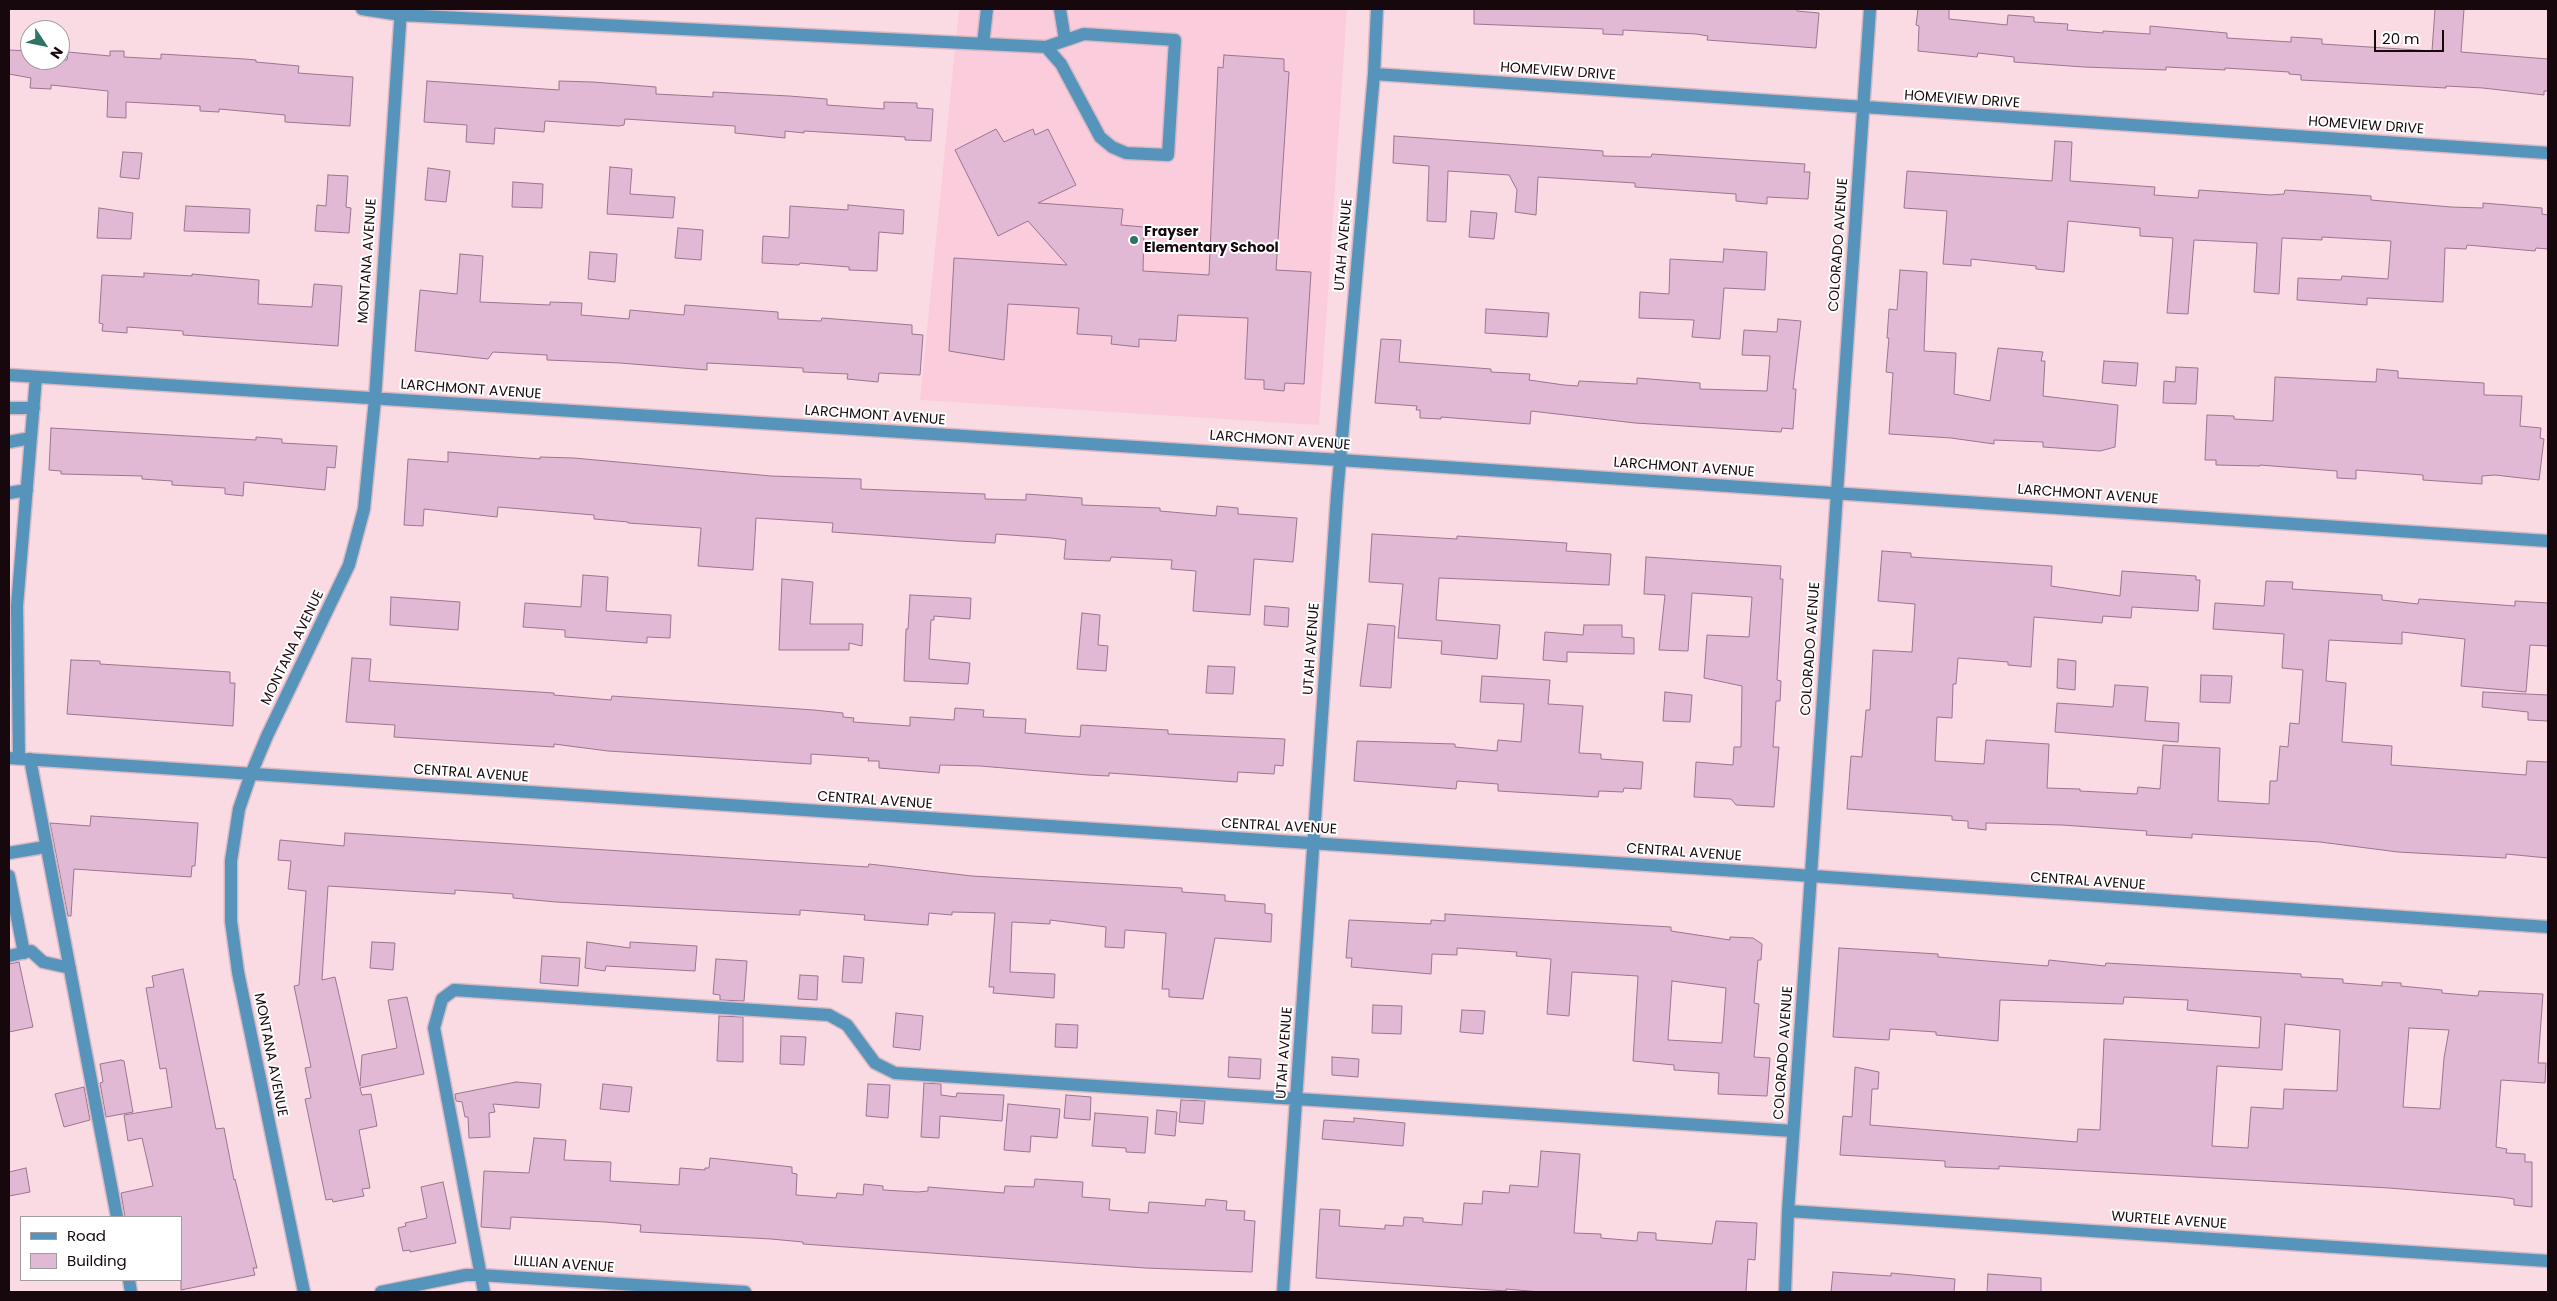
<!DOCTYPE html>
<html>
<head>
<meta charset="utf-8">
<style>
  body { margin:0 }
  #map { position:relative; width:2557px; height:1301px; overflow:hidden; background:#fadbe4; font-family:Poppins,sans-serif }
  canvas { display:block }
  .frame { position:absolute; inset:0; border:10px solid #17080d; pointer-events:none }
  .legend { position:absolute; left:20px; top:1216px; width:162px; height:65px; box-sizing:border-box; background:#fff; border:1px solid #a29c9e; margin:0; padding:6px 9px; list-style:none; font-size:15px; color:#17080d }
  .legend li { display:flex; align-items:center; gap:10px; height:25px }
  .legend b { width:25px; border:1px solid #a29c9e }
  .north { position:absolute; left:20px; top:20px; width:50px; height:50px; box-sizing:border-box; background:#fff; border:1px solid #a29c9e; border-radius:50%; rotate:124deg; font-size:14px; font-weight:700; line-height:20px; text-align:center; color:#17080d }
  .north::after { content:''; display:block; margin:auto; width:18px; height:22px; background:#307466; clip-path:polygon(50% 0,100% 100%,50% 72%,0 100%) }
  .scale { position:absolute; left:2374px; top:30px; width:70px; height:22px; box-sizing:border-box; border:2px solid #17080d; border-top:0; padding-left:6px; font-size:15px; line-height:18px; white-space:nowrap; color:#17080d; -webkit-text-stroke:4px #fff; paint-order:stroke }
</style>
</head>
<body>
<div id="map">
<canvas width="2557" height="1301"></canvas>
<div class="frame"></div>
<ul class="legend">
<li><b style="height:6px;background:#5694bb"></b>Road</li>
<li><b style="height:14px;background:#e2b9d5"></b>Building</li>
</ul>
<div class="north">N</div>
<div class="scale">20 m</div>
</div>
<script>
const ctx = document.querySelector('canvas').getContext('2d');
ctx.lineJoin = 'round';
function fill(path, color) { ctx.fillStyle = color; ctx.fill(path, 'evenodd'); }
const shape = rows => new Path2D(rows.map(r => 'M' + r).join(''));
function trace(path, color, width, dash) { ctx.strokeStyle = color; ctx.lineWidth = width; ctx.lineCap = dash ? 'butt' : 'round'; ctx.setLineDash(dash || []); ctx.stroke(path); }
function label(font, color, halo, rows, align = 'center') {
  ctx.font = font + ' Poppins,sans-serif'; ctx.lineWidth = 4; ctx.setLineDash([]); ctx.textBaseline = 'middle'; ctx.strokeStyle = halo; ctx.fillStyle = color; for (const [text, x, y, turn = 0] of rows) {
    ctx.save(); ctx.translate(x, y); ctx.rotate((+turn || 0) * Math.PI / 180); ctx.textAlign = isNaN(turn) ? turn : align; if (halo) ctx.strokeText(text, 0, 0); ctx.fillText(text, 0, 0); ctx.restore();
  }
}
const built = shape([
  [959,9,1347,9,1319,425,920,400]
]);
const building = shape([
  [1474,9,1797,9,1797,11,1819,13,1816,48,1707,40,1708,36,1696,34,1623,30,1623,35,1603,34,1603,29,1474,24,1474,9],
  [1918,9,1949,9,1949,19,2007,25,2008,15,2034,17,2034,22,2068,24,2067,30,2103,33,2103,31,2150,34,2150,26,2227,33,2227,38,2291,42,2291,37,2322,39,2322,44,2432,51,2435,9,2464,9,2461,52,2548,59,2548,91,2544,91,2544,95,2483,88,2446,86,2446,88,2301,80,2301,75,2289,74,2289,72,2225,68,2225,70,2166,67,2166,70,2084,67,2014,62,2014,57,1978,53,1977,57,1918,51,1919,26,1916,25,1918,9],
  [9,50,30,51,30,60,67,60,68,52,110,56,110,51,124,51,124,57,161,59,161,54,245,59,256,60,256,62,299,66,298,73,353,77,350,126,285,122,285,115,219,109,219,112,200,111,200,106,126,102,126,118,107,117,108,91,51,85,51,89,30,88,31,78,9,74,9,50],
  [1224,55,1284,59,1284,71,1289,72,1276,270,1311,272,1304,384,1285,383,1284,391,1264,389,1264,380,1245,379,1248,318,1178,315,1176,341,1139,339,1139,347,1111,344,1112,336,1077,334,1079,308,1008,304,1004,360,949,351,954,258,1067,265,1028,221,998,236,955,150,996,129,1004,142,1033,129,1035,135,1048,129,1076,185,1038,203,1123,209,1121,225,1144,227,1143,271,1209,275,1218,67,1223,68,1224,55],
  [427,81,559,90,559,81,593,82,656,87,656,94,713,97,713,92,789,96,827,99,827,105,884,109,884,102,917,103,917,108,933,109,931,141,905,140,905,137,804,131,804,133,785,131,785,138,735,133,735,126,625,119,624,125,619,126,545,121,544,132,495,128,494,144,466,142,467,125,424,122,427,81],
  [1394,136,1603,151,1603,156,1651,157,1652,154,1805,164,1804,172,1810,172,1808,199,1767,197,1767,204,1736,201,1736,194,1635,187,1635,183,1538,177,1536,215,1515,212,1517,190,1509,175,1448,171,1446,222,1427,221,1429,166,1393,163,1394,136],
  [2055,141,2072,142,2070,181,2155,187,2154,195,2198,198,2199,190,2271,195,2284,194,2285,190,2371,196,2371,200,2451,207,2483,208,2483,203,2542,208,2542,214,2548,215,2548,249,2536,248,2535,251,2467,245,2466,249,2445,248,2443,302,2367,298,2367,305,2297,300,2298,278,2341,280,2342,276,2388,279,2391,241,2322,237,2322,240,2282,238,2279,294,2254,292,2257,243,2194,240,2188,314,2167,313,2173,238,2140,236,2140,228,2068,221,2064,272,2036,269,2036,266,1971,259,1971,266,1943,264,1947,211,1904,208,1907,171,2052,181,2055,141],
  [123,152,142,153,139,179,120,177,123,152],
  [610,167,632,169,630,194,675,197,673,218,607,214,610,167],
  [428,168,450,171,446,202,425,200,428,168],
  [328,175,348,176,346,207,351,208,349,233,315,231,317,205,326,206,328,175],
  [513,182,543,184,542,208,512,207,513,182],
  [848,205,904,210,903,234,879,232,877,271,849,270,849,267,800,263,799,265,762,263,763,236,789,238,790,206,848,210,848,205],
  [186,206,250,209,249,233,184,231,186,206],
  [99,208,133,213,131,239,97,238,99,208],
  [1471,211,1497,213,1494,239,1469,237,1471,211],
  [678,228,703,230,701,260,675,258,678,228],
  [1724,249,1767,252,1765,290,1724,288,1720,339,1692,337,1694,320,1639,318,1640,292,1669,294,1670,259,1723,262,1724,249],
  [590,252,617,254,615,282,588,279,590,252],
  [460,254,483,256,480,302,550,305,550,302,582,303,581,315,629,319,630,310,684,315,685,305,778,312,778,319,821,321,822,318,912,325,912,334,923,335,920,375,879,373,878,382,847,379,848,374,803,372,803,368,707,363,707,370,620,363,547,360,547,355,493,352,488,359,415,351,420,290,457,294,460,254],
  [1900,270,1927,272,1924,351,1956,353,1954,394,1990,401,1998,348,2043,352,2041,361,2045,361,2043,396,2118,405,2115,447,2100,451,2043,447,2043,442,1994,440,1994,444,1951,438,1889,434,1893,373,1886,372,1889,338,1887,338,1889,309,1897,310,1900,270],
  [144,273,192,276,192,274,259,280,258,304,312,307,314,284,342,286,338,346,183,335,183,331,127,327,127,333,102,331,103,324,99,323,102,275,144,277,144,273],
  [1486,309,1549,313,1547,337,1485,333,1486,309],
  [1778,319,1801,321,1793,389,1796,389,1793,429,1782,428,1781,432,1635,423,1531,411,1530,424,1441,417,1441,419,1420,418,1420,410,1416,410,1417,406,1375,403,1381,339,1401,340,1399,362,1491,369,1491,372,1530,374,1529,380,1564,385,1578,386,1579,381,1637,384,1637,378,1700,383,1700,389,1767,391,1770,356,1742,355,1744,330,1777,332,1778,319],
  [2104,361,2138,363,2136,386,2102,383,2104,361],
  [2176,367,2198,368,2196,404,2163,403,2164,381,2175,382,2176,367],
  [2377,369,2398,371,2398,378,2484,383,2484,395,2522,396,2520,426,2541,428,2540,438,2544,439,2539,480,2495,475,2482,476,2482,484,2423,480,2423,475,2356,470,2356,479,2337,478,2337,471,2260,465,2260,466,2216,465,2216,460,2205,460,2207,415,2234,416,2234,419,2273,421,2275,377,2376,382,2377,369],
  [51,428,256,440,256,437,282,439,282,443,337,446,335,468,327,467,325,490,244,482,243,496,225,494,225,488,172,485,172,481,142,479,142,476,61,474,61,471,49,470,51,428],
  [448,452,540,459,540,457,574,458,771,476,861,479,861,489,985,494,985,499,1026,500,1026,494,1082,498,1082,505,1160,508,1160,511,1216,516,1217,506,1238,508,1238,514,1297,518,1293,562,1254,559,1250,615,1193,611,1196,571,1171,569,1172,560,1111,557,1110,561,1064,559,1066,540,1052,538,996,534,995,543,958,541,832,532,833,523,756,518,753,570,698,566,701,528,628,523,628,522,594,519,594,515,498,507,497,517,424,509,423,526,404,525,408,459,448,462,448,452],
  [1372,534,1457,539,1457,536,1567,543,1566,551,1611,554,1609,585,1439,578,1436,620,1500,625,1497,659,1441,654,1442,641,1398,638,1403,584,1369,582,1372,534],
  [1882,551,1911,553,1911,557,2052,566,2051,586,2120,596,2122,571,2196,576,2196,580,2200,580,2198,611,2132,607,2131,618,2103,616,2102,623,2034,617,2031,667,2008,665,2008,662,1958,658,1956,684,1953,684,1952,718,1937,717,1935,761,1984,764,1986,740,2049,744,2047,788,2080,789,2080,791,2137,794,2138,787,2160,789,2163,745,2220,748,2218,801,2269,804,2270,781,2277,781,2280,746,2288,747,2290,723,2299,724,2303,670,2282,668,2284,634,2213,629,2215,603,2264,606,2266,581,2293,582,2292,589,2382,595,2382,600,2418,604,2419,599,2515,606,2515,601,2548,603,2548,646,2530,645,2526,692,2461,686,2465,639,2402,632,2402,644,2329,640,2326,681,2346,683,2342,742,2392,746,2391,765,2526,775,2527,761,2548,762,2548,858,2506,854,2506,858,2398,852,2320,842,2192,834,2192,838,2146,835,2147,831,2062,825,1986,823,1986,830,1968,828,1968,821,1952,820,1952,816,1847,809,1851,756,1862,757,1866,710,1870,710,1873,650,1912,652,1915,604,1878,601,1882,551],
  [1646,557,1781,566,1780,579,1783,579,1777,680,1781,681,1780,701,1776,701,1773,747,1779,747,1774,807,1736,805,1731,799,1694,797,1696,762,1733,765,1734,747,1741,747,1742,686,1704,678,1707,635,1749,637,1752,597,1692,593,1688,651,1659,650,1665,595,1644,594,1646,557],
  [583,575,608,577,606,611,671,615,670,638,647,637,647,643,565,637,565,630,523,627,525,603,581,607,583,575],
  [782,579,813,582,810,624,863,624,862,646,849,643,849,650,779,650,782,579],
  [910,595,971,598,970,619,934,616,934,620,931,620,929,659,970,663,968,684,904,681,906,629,908,629,910,595],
  [391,597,460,602,458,630,390,625,391,597],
  [1265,606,1289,608,1288,627,1264,625,1265,606],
  [1082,613,1100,615,1098,645,1108,646,1106,671,1077,669,1082,613],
  [1368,624,1395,626,1391,688,1360,686,1368,624],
  [1584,625,1622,625,1622,637,1634,638,1634,654,1567,652,1567,662,1543,660,1545,632,1583,635,1584,625],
  [352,658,371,659,369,681,554,693,554,695,611,700,612,696,814,710,843,713,843,717,854,718,853,722,910,726,910,717,954,720,955,708,984,710,983,717,1026,719,1025,733,1062,736,1080,737,1081,725,1168,730,1168,734,1285,739,1283,766,1275,765,1274,774,1238,772,1237,782,1109,773,1109,776,1088,775,980,766,940,765,939,773,879,768,879,761,868,761,869,758,811,754,811,764,608,751,554,744,554,747,394,737,395,725,346,722,352,658],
  [2058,659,2076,661,2075,690,2057,688,2058,659],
  [71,660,100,661,100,664,230,672,230,683,235,683,233,726,67,714,71,660],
  [1208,666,1235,667,1233,694,1206,693,1208,666],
  [2201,675,2232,676,2230,703,2200,702,2201,675],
  [1482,676,1550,680,1548,704,1583,706,1579,753,1601,754,1601,759,1643,762,1641,789,1624,788,1623,792,1599,791,1598,797,1498,791,1498,784,1457,781,1456,789,1354,781,1357,741,1455,744,1455,747,1497,751,1498,740,1521,742,1524,704,1480,702,1482,676],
  [2115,685,2148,687,2145,721,2179,723,2178,742,2055,732,2057,703,2113,707,2115,685],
  [1665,692,1692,695,1690,722,1663,721,1665,692],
  [2483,692,2548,695,2548,721,2528,720,2528,712,2482,707,2483,692],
  [91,816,198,823,195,866,192,866,191,877,74,869,71,916,68,916,50,823,90,826,91,816],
  [345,833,868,867,869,864,972,876,1182,888,1182,892,1225,895,1225,901,1265,904,1265,913,1272,914,1271,942,1215,938,1203,999,1169,997,1169,989,1162,989,1166,933,1125,930,1124,948,1105,947,1106,927,1050,920,1050,924,1012,922,1010,972,1055,974,1054,998,993,993,994,987,989,987,995,913,952,912,952,915,929,913,928,925,864,920,865,915,800,910,800,915,556,902,513,898,513,894,455,890,455,894,328,886,322,980,335,977,360,1086,362,1055,397,1048,388,1000,407,997,424,1074,360,1088,362,1095,371,1094,377,1126,359,1130,370,1188,362,1189,364,1196,333,1202,332,1199,326,1200,305,1099,311,1098,305,1068,311,1067,294,986,299,985,306,891,288,889,291,861,278,860,280,840,344,846,345,833],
  [1445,914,1671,927,1671,931,1730,940,1730,937,1753,938,1762,944,1761,960,1758,960,1754,1003,1759,1004,1754,1057,1770,1058,1767,1096,1718,1094,1719,1073,1674,1070,1674,1065,1633,1061,1638,976,1572,972,1569,1016,1547,1014,1551,959,1516,956,1517,952,1457,948,1457,955,1432,954,1431,974,1351,967,1352,958,1346,958,1349,920,1431,924,1431,920,1445,921,1445,914],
  [1672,981,1726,988,1722,1043,1668,1040,1672,981],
  [372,942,395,943,393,970,370,968,372,942],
  [587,942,630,948,630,942,697,946,695,971,606,966,605,971,585,968,587,942],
  [1839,948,1938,954,1938,957,2048,966,2049,960,2105,966,2106,963,2301,974,2301,977,2343,979,2343,983,2382,986,2382,982,2401,983,2401,986,2442,990,2442,993,2478,996,2479,991,2543,994,2538,1063,2546,1063,2545,1083,2501,1080,2496,1147,2507,1149,2506,1153,2525,1154,2525,1162,2532,1162,2532,1207,2514,1205,2514,1199,2501,1197,2389,1188,1999,1166,1999,1169,1945,1167,1945,1161,1840,1155,1843,1116,1852,1117,1855,1067,1879,1072,1878,1089,1872,1089,1870,1125,2077,1142,2078,1129,2100,1130,2104,1039,2259,1048,2261,1017,2187,1010,2188,1000,2124,997,2123,1004,2000,1000,1998,1041,1936,1035,1936,1032,1890,1029,1889,1040,1833,1037,1839,948],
  [2285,1024,2340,1030,2337,1091,2284,1089,2283,1109,2251,1107,2248,1148,2212,1146,2217,1066,2282,1070,2285,1024],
  [2409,1028,2449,1030,2444,1058,2440,1109,2403,1107,2409,1028],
  [542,956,580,958,578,986,540,983,542,956],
  [844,956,864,958,862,983,842,982,844,956],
  [716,959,747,961,744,1001,720,1000,720,995,713,994,716,959],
  [19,962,33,1027,9,1032,9,964,19,962],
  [183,969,216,1129,224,1128,234,1180,235,1179,257,1268,253,1268,255,1275,181,1290,181,1217,125,1217,121,1193,153,1186,142,1138,128,1141,124,1115,172,1107,166,1068,160,1069,146,988,154,987,152,976,183,969],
  [800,975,818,976,817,1000,798,999,800,975],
  [1373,1005,1402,1006,1401,1034,1372,1033,1373,1005],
  [1462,1010,1485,1011,1483,1034,1460,1032,1462,1010],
  [896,1013,923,1016,920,1050,893,1047,896,1013],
  [719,1016,743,1017,743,1062,717,1061,719,1016],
  [1056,1024,1078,1025,1077,1048,1055,1047,1056,1024],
  [781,1036,806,1037,804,1065,780,1064,781,1036],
  [1229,1057,1261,1059,1260,1079,1228,1077,1229,1057],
  [1332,1057,1359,1059,1358,1077,1332,1075,1332,1057],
  [121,1060,124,1061,133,1112,106,1117,100,1083,103,1082,100,1064,121,1060],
  [516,1082,541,1084,539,1108,493,1104,495,1112,489,1113,490,1137,469,1138,468,1117,465,1117,462,1102,456,1101,455,1094,516,1082],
  [924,1083,941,1084,941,1095,956,1097,957,1093,1004,1095,1002,1121,940,1116,939,1138,921,1137,924,1083],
  [603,1084,632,1087,629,1112,600,1109,603,1084],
  [868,1084,890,1085,888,1118,866,1116,868,1084],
  [84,1087,90,1120,64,1127,55,1094,84,1087],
  [1066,1095,1091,1097,1090,1120,1064,1118,1066,1095],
  [1181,1100,1205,1101,1203,1124,1179,1122,1181,1100],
  [1008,1104,1060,1109,1057,1138,1031,1136,1030,1152,1004,1150,1008,1104],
  [1157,1110,1177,1112,1175,1136,1155,1134,1157,1110],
  [1095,1113,1148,1117,1145,1153,1126,1152,1126,1148,1092,1146,1095,1113],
  [1354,1118,1405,1123,1403,1146,1322,1139,1324,1120,1354,1122,1354,1118],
  [534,1138,566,1140,564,1160,611,1162,610,1181,679,1185,680,1168,705,1170,705,1168,709,1168,710,1158,792,1167,792,1173,797,1174,796,1195,836,1198,837,1193,863,1195,864,1184,883,1186,883,1190,918,1192,928,1191,928,1187,1004,1193,1005,1186,1034,1187,1035,1179,1083,1182,1082,1197,1110,1199,1109,1210,1148,1213,1149,1202,1205,1206,1206,1199,1227,1201,1226,1210,1245,1211,1244,1220,1255,1221,1252,1272,1145,1268,803,1244,803,1242,771,1239,640,1232,641,1225,605,1222,511,1217,510,1229,481,1227,484,1171,529,1173,534,1138],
  [1541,1151,1580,1154,1574,1233,1601,1234,1601,1238,1637,1241,1638,1232,1656,1233,1656,1240,1712,1244,1716,1221,1757,1223,1755,1260,1748,1259,1746,1292,1541,1292,1506,1289,1506,1291,1316,1278,1320,1209,1340,1210,1339,1226,1385,1229,1385,1225,1403,1226,1404,1217,1423,1218,1423,1222,1462,1225,1464,1203,1482,1204,1483,1191,1509,1193,1510,1185,1538,1187,1541,1151],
  [26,1168,30,1192,9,1196,9,1172,26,1168],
  [443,1182,456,1243,410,1252,410,1250,403,1251,398,1228,406,1226,405,1223,427,1218,421,1187,443,1182],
  [1833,1272,1891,1276,1891,1273,1955,1279,1954,1292,1831,1292,1833,1272],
  [1988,1274,2041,1278,2041,1292,1987,1292,1988,1274]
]);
const minor = shape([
  [362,9,401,15,1046,47,1061,64,1100,137,1112,147,1126,153,1168,155,1175,40,1084,34,1046,47],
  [1060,9,1065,40],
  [983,44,987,9],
  [1374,74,2548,153],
  [9,375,1340,460,2548,541],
  [9,408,34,408],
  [9,442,31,438],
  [9,493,27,490],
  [9,758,1769,873,2548,927],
  [19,758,17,606,36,377],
  [30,759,117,1217],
  [9,853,45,847],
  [9,876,24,953],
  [9,956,31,951,43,962,70,968],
  [1788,1211,2548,1261],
  [129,1280,131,1292],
  [304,1292,238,972,231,921,231,861,239,809,251,774,267,736,349,565,364,509,375,399,401,9],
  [381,1292,466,1275,480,1275,745,1292],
  [484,1292,434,1028,442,999,454,990,829,1015,847,1025,875,1063,895,1073,1793,1131],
  [1283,1292,1337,495,1374,74,1377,9],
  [1785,1292,1788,1211,1870,9]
]);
const markers = [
  [1134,240,5,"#307466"]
];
const streetNames = [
  ["HOMEVIEW DRIVE",1558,72,4],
  ["HOMEVIEW DRIVE",1962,100,4],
  ["HOMEVIEW DRIVE",2366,126,4],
  ["UTAH AVENUE",1344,245,-85],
  ["COLORADO AVENUE",1839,245,-86],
  ["MONTANA AVENUE",368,261,-86],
  ["LARCHMONT AVENUE",471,390,4],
  ["LARCHMONT AVENUE",875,416,4],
  ["LARCHMONT AVENUE",1280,441,4],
  ["LARCHMONT AVENUE",1684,468,4],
  ["LARCHMONT AVENUE",2088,495,4],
  ["MONTANA AVENUE",293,648,-64],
  ["UTAH AVENUE",1312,649,-86],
  ["COLORADO AVENUE",1811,649,-86],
  ["CENTRAL AVENUE",471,774,4],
  ["CENTRAL AVENUE",875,801,4],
  ["CENTRAL AVENUE",1279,827,3],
  ["CENTRAL AVENUE",1684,853,4],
  ["CENTRAL AVENUE",2088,882,4],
  ["UTAH AVENUE",1285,1053,-86],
  ["COLORADO AVENUE",1784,1053,-86],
  ["MONTANA AVENUE",270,1055,79],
  ["WURTELE AVENUE",2169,1221,4],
  ["LILLIAN AVENUE",564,1265,4]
];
const poiNames = [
  ["Frayser",1144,232],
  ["Elementary School",1144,248]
];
fill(built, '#fbccdb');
fill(building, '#e2b9d5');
trace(building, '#9b758f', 1);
trace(minor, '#d6b9c2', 15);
trace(minor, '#5694bb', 12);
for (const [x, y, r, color] of markers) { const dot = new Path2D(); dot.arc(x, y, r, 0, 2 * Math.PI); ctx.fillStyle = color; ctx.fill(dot); trace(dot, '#fff', 2); }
label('14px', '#17080d', '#fff', streetNames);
label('bold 14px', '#17080d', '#fff', poiNames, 'left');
</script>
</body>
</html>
